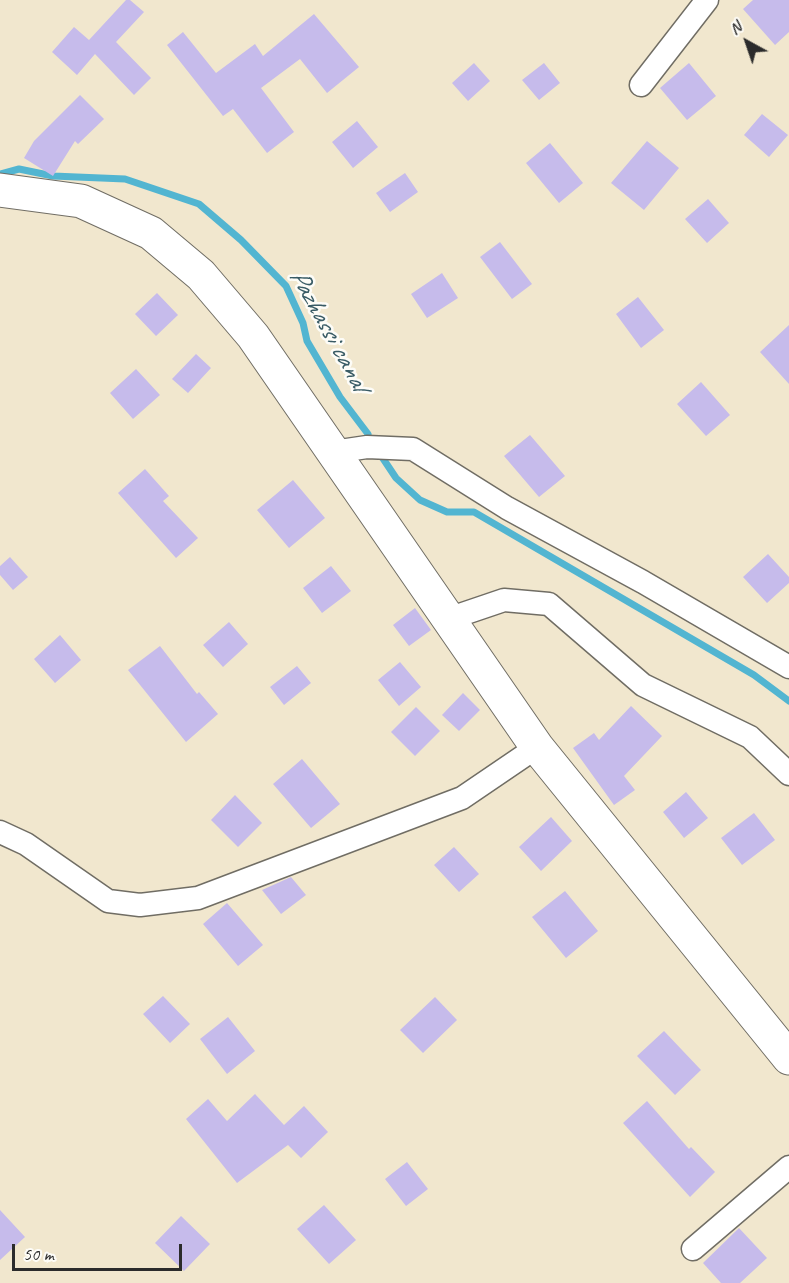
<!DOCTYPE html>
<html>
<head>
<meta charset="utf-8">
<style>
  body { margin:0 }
  #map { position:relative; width:789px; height:1283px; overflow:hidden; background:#f1e7ce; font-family:Caveat,sans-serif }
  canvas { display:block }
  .north { position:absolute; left:717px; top:12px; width:60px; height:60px; -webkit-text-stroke:4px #fdfcf7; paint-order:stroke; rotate:320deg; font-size:16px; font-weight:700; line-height:24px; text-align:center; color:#2b2b2b }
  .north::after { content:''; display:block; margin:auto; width:21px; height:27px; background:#2b2b2b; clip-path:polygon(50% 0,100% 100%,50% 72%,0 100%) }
  .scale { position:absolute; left:12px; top:1244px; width:170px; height:27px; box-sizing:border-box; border:3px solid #2b2b2b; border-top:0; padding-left:8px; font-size:18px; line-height:21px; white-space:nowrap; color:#2b2b2b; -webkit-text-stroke:4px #fdfcf7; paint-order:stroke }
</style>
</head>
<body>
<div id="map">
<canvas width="789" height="1283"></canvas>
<div class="north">N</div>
<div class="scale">50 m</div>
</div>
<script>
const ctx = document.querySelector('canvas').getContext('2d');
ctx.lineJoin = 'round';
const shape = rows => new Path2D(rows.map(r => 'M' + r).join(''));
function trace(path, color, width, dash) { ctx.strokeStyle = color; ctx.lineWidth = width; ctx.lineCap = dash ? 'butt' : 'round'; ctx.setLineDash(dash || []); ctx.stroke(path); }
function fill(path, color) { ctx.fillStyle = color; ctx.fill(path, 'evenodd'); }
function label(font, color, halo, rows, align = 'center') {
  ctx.font = font + ' Caveat,sans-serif'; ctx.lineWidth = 5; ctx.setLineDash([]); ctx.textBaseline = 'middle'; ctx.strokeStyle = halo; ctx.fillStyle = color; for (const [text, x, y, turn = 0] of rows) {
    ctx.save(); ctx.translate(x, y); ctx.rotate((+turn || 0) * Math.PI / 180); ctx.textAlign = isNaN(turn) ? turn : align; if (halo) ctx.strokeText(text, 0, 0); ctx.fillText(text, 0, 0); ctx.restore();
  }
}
const stream = shape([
  [0,174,19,169,53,176,125,179,199,204,241,240,286,286,303,323,307,341,340,397,368,434],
  [382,457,396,478,420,500,447,512,474,512,754,675,789,701]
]);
const building = shape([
  [126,0,130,0,144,12,116,42,151,78,134,95,95,54,77,75,52,52,74,27,89,40],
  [753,0,789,0,789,32,775,45,743,9],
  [314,14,359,67,327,93,300,59,261,88,294,132,267,153,233,109,223,116,167,45,183,32,216,73,255,44,263,56],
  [474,63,490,81,468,101,452,83],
  [544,63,560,83,539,100,522,80],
  [689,63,716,96,687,120,660,88],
  [80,95,104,119,78,144,75,141,53,176,24,158,34,141],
  [762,114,788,135,769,157,744,135],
  [357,121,378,147,353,168,332,142],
  [647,141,679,168,644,210,611,183],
  [550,143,583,183,559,203,526,163],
  [405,173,418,192,390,212,376,193],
  [708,199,729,223,707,243,685,219],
  [500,242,532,284,512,299,480,257],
  [442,273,458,298,427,318,411,294],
  [157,293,178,315,156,336,135,314],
  [638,297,664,330,641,348,616,314],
  [789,325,789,384,760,352],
  [196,354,211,368,188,393,172,379],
  [136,369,160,395,133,419,110,393],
  [701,382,730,415,706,436,677,404],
  [530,435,565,476,539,497,504,456],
  [145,469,169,496,163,501,198,538,176,558,118,493],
  [293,480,325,518,289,548,257,510],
  [768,554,789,577,789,583,767,603,743,577],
  [10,557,28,577,13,590,0,575,0,566],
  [331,566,351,591,322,613,303,588],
  [415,608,431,630,409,646,393,625],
  [229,622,248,644,223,667,203,645],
  [60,635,81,660,55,683,34,659],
  [160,646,197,694,199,692,218,714,186,742,128,670],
  [400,662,421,687,399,706,378,680],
  [297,666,311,683,284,705,270,687],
  [463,693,480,710,459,731,442,715],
  [631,706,662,736,624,776,635,790,614,805,573,748,594,733,599,740],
  [416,707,440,731,415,756,391,732],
  [302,759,340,804,311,828,273,784],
  [686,792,708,818,684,838,663,812],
  [235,795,262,823,238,847,211,820],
  [754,813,775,840,742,865,721,838],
  [551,817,572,841,541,871,519,847],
  [454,847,479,874,459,892,434,865],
  [291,877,306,895,281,914,262,890],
  [565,891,598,931,566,958,532,917],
  [227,903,263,945,238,966,203,924],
  [163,996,190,1024,170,1043,143,1014],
  [435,997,457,1020,423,1053,400,1030],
  [228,1017,255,1051,227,1074,200,1039],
  [664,1031,701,1070,675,1095,637,1056],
  [255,1094,284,1125,304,1106,328,1132,301,1158,288,1145,237,1183,186,1119,208,1099,227,1121],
  [647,1101,689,1149,691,1147,715,1172,690,1197,623,1123],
  [407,1162,428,1189,406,1206,385,1179],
  [324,1205,356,1240,329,1264,297,1229],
  [0,1210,25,1237,0,1260],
  [181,1216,210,1244,184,1271,155,1243],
  [739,1228,767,1258,740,1283,721,1283,703,1263]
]);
const street = shape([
  [641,85,707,0],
  [333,452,367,447,413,449,507,508,643,582,789,667],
  [448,619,504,600,549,604,643,685,750,737,789,774],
  [0,832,26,844,108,901,140,905,198,898,462,798,537,747],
  [693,1249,789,1167]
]);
const primary = shape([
  [0,190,81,201,151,233,201,275,253,336,537,747,789,1058]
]);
const waterNames = [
  ["Pazhassi canal",328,330,61]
];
trace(stream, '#52b5d1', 7);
fill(building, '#c6bbeb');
trace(street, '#706d64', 25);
trace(primary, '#706d64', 35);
trace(street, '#fff', 22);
trace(primary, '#fff', 33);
label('italic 27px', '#395b65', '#fdfcf7', waterNames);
</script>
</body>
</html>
